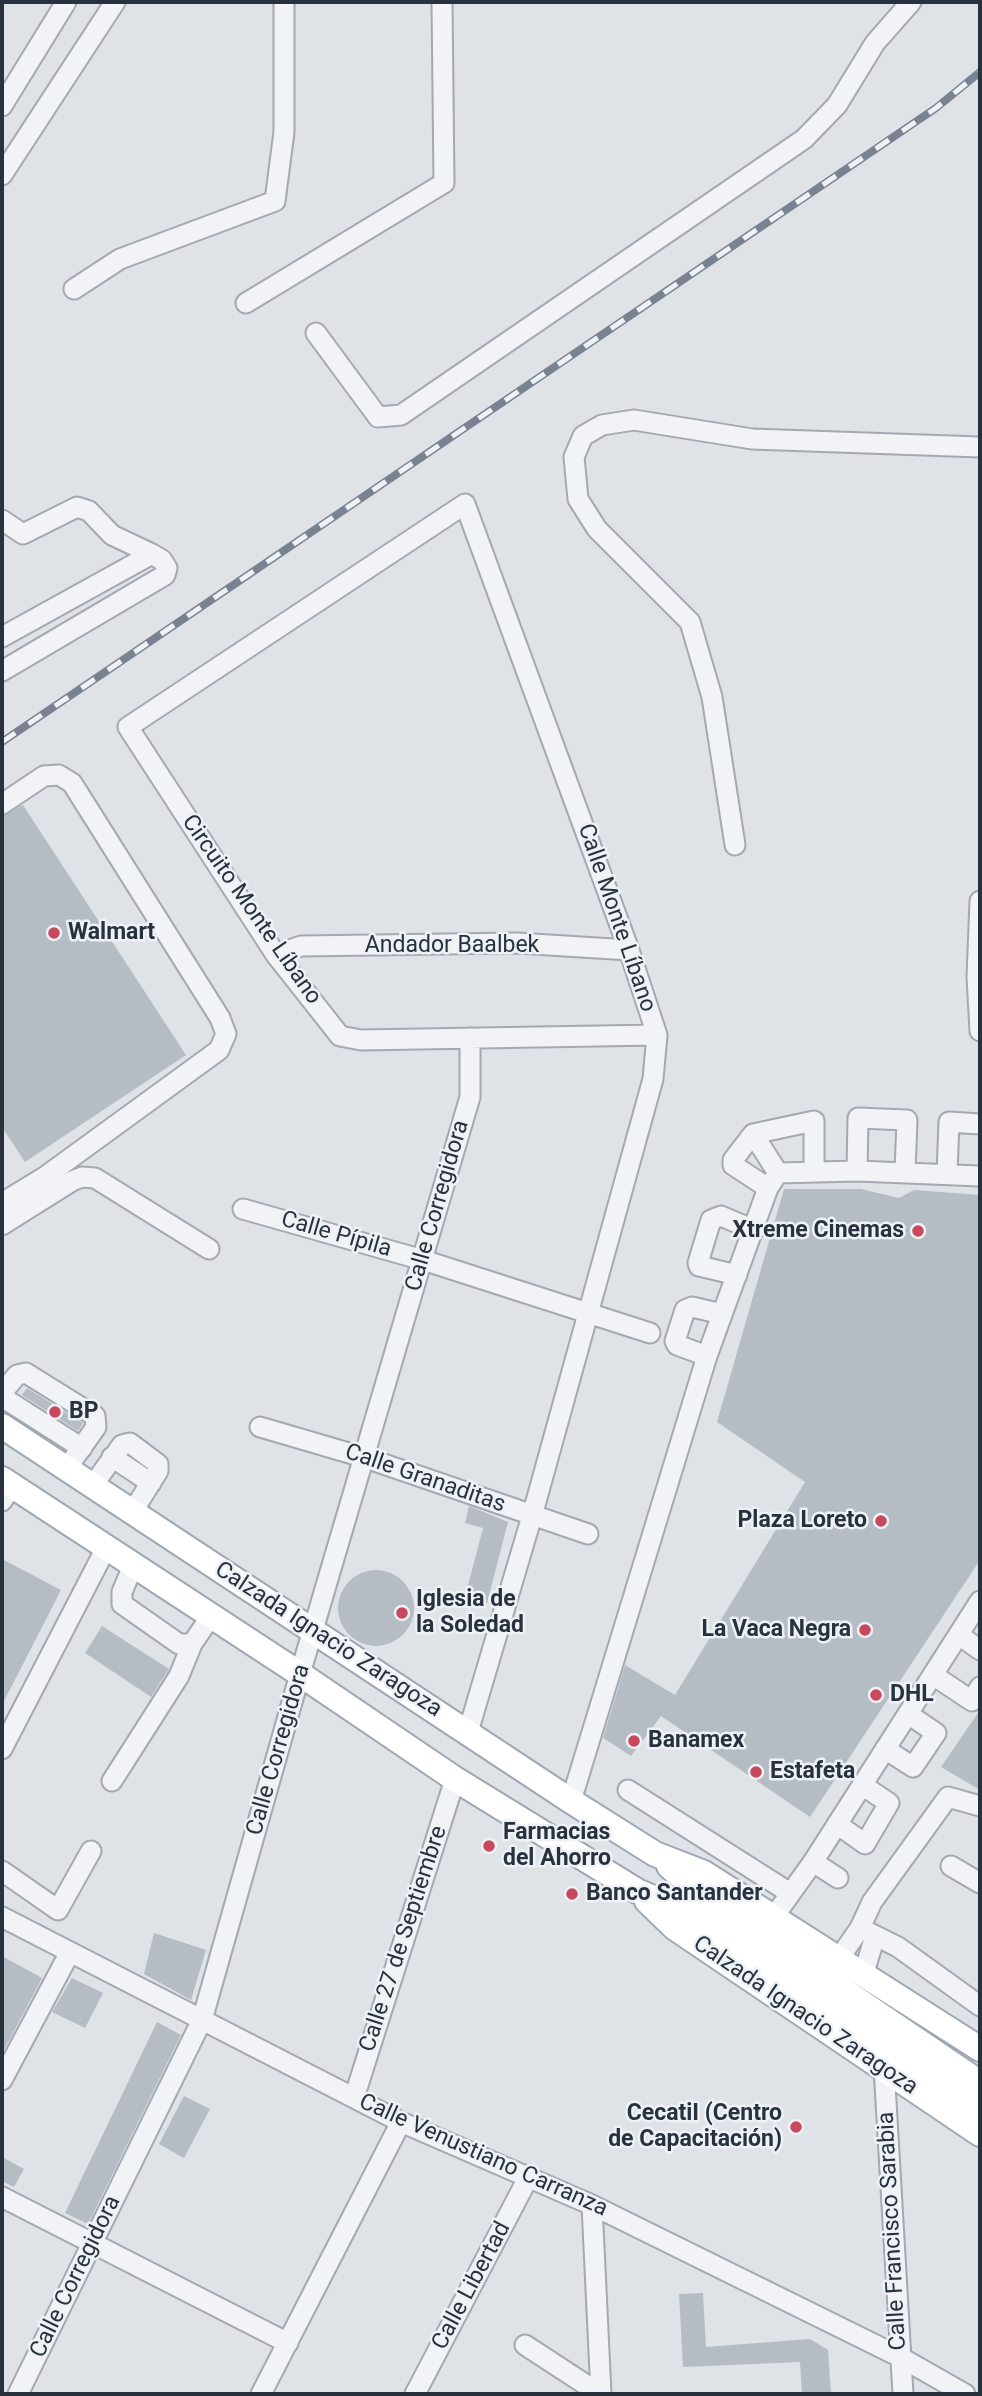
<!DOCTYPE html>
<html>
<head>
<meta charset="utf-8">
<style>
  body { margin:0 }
  #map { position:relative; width:982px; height:2396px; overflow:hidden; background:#dfe2e7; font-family:Roboto,sans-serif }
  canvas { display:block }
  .frame { position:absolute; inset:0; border:4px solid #28313e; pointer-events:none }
</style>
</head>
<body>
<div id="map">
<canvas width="982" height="2396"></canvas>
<div class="frame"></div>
</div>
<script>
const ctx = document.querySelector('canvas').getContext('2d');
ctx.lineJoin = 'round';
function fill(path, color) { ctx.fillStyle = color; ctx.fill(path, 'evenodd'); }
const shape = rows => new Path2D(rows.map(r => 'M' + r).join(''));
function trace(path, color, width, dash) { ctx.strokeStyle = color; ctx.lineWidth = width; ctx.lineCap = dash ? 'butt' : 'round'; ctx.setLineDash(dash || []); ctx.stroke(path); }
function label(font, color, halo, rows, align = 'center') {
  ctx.font = font + ' Roboto,sans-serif'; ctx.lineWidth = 5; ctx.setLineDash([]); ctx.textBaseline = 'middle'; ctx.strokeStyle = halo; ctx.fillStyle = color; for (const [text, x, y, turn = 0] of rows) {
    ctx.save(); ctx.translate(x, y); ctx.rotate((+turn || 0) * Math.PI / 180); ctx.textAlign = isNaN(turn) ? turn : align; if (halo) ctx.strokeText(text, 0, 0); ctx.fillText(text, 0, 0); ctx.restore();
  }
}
const building = shape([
  [23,805,186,1055,25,1162,2,1127,2,816],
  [784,1189,861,1189,899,1198,914,1190,980,1195,980,1560,810,1817,661,1716,631,1756,603,1738,625,1665,675,1695,805,1482,717,1422],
  [27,1388,83,1423,78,1431,22,1395],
  [469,1506,508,1522,487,1603,465,1597,483,1528,465,1523],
  [2,1559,61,1590,2,1705],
  '338 1608a38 38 0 1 1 76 0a38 38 0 1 1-76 0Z',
  [102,1626,169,1669,151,1697,85,1653],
  [980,1710,980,1790,941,1767],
  [154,1933,206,1950,191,2000,144,1974],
  [2,1956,42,1978,2,2054],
  [72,1978,103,1993,85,2028,52,2012],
  [157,2022,181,2035,88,2224,65,2213],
  [184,2096,210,2109,184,2158,159,2144],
  [2,2157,24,2169,14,2187,2,2181],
  [703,2293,706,2347,810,2339,828,2350,831,2394,802,2394,800,2362,683,2367,679,2294]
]);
const minor = shape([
  [2,106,66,2],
  [2,175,115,2],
  [74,289,120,259,275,201,284,132,284,2],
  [246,303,444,183,442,2],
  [316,333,378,417,401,415,804,139,837,105,875,43,911,2],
  [2,520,23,534,77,507,89,511,112,535,152,554,2,637],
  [2,671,165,575,167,568,162,560,152,554],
  [2,804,44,776,59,775,72,783,220,1018,226,1034,219,1050,46,1176,2,1203],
  [735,845,712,697,690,622,597,529,578,499,574,457,583,436,602,425,634,420,752,439,980,447],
  [980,901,977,977,980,1031],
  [276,955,301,946,517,943,629,950],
  [753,1134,814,1121,814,1172],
  [857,1171,858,1118,907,1120,905,1171],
  [778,1173,857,1171,980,1176],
  [947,1173,949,1122,980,1124],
  [768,1188,733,1165,733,1160,753,1134,778,1173],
  [243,1209,423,1260,650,1333],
  [2,1225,72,1181,82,1177,95,1178,209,1249],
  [737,1275,699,1266,698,1263,711,1220,721,1216,754,1230],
  [707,1356,677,1345,675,1341,685,1310,692,1307,722,1314],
  [2,1393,17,1375,26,1373,95,1416,96,1427,67,1468],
  [2,1397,82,1448],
  [260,1427,366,1458,588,1534],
  [112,1457,151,1483],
  [93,1485,122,1445,130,1443,158,1464,158,1471,133,1511],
  [2,1501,12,1486],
  [133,1566,122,1592,122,1604,179,1644,192,1644,211,1616],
  [959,1635,980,1650],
  [933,1675,972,1701,980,1687],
  [468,1732,532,1516,653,1079,657,1035,629,950,465,504,128,727,276,955,340,1036,361,1040,657,1035],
  [2,1749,106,1548],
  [885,1749,913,1767,936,1733,908,1714],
  [112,1781,179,1676,192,1644],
  [628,1790,790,1893],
  [571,1801,707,1356,768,1188,778,1173],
  [837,1824,865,1844,889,1803,862,1785],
  [813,1862,838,1878],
  [951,1866,980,1883],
  [2,1871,58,1910,91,1851],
  [2,1917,401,2122,592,2205,900,2357,965,2394],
  [773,1918,813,1862,980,1601],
  [860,1928,898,1947,980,2006],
  [838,1960,860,1928,872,1902,948,1797,980,1806],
  [863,1976,875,1936],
  [884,2067,903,2394],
  [2,2080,69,1954],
  [354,2098,455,1779],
  [2,2197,288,2343],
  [592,2205,601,2394],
  [525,2345,600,2394],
  [18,2394,202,2020,300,1674,470,1097,470,1038],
  [261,2394,401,2122],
  [415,2394,528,2178]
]);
const major = shape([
  [2,1426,571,1801,655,1854,704,1873,980,2049],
  [2,1479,300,1674,455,1779,637,1891,685,1912,980,2109],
  [669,1866,697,1891,980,2083],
  [647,1901,675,1928,980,2134]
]);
const rail = shape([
  [2,742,936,108,980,72]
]);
const markers = [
  [54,933,7,"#c8485e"],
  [918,1231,7,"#c8485e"],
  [55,1412,7,"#c8485e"],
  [881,1521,7,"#c8485e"],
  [402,1613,7,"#c8485e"],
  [865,1630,7,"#c8485e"],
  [876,1695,7,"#c8485e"],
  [634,1741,7,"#c8485e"],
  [756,1772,7,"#c8485e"],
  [489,1846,7,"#c8485e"],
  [572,1894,7,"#c8485e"],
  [796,2127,7,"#c8485e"]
];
const streetNames = [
  ["Circuito Monte Líbano",251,910,55],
  ["Calle Monte Líbano",616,918,71],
  ["Andador Baalbek",452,946],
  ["Calle Corregidora",438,1206,-74],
  ["Calle Pípila",336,1235,16],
  ["Calle Granaditas",425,1479,19],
  ["Calzada Ignacio Zaragoza",328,1640,33],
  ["Calle Corregidora",279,1750,-74],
  ["Calle 27 de Septiembre",404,1939,-72],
  ["Calzada Ignacio Zaragoza",805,2016,34],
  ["Calle Venustiano Carranza",483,2156,24],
  ["Calle Francisco Sarabia",893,2231,-93],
  ["Calle Corregidora",76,2277,-64],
  ["Calle Libertad",472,2286,-62]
];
const poiNames = [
  ["Walmart",68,933],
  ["Xtreme Cinemas",904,1231,"right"],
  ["BP",69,1412],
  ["Plaza Loreto",867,1521,"right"],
  ["Iglesia de",416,1600],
  ["la Soledad",416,1626],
  ["La Vaca Negra",851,1630,"right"],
  ["DHL",890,1695],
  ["Banamex",648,1741],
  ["Estafeta",770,1772],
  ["Farmacias",503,1833],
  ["del Ahorro",503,1859],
  ["Banco Santander",586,1894],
  ["CecatiI (Centro",782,2114,"right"],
  ["de Capacitación)",782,2140,"right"]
];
fill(building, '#b6bcc4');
trace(minor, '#a4a9b1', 23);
trace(major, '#9ea7b3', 28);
trace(minor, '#f1f3f6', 19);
trace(major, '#fff', 24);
trace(rail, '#798290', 8);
trace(rail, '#eef1f5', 5, [16]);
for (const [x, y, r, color] of markers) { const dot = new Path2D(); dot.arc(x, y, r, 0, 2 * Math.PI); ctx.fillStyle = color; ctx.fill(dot); trace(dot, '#eef1f5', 2.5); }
label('23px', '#28313e', '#eef1f5', streetNames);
label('bold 23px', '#28313e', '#eef1f5', poiNames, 'left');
</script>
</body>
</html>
